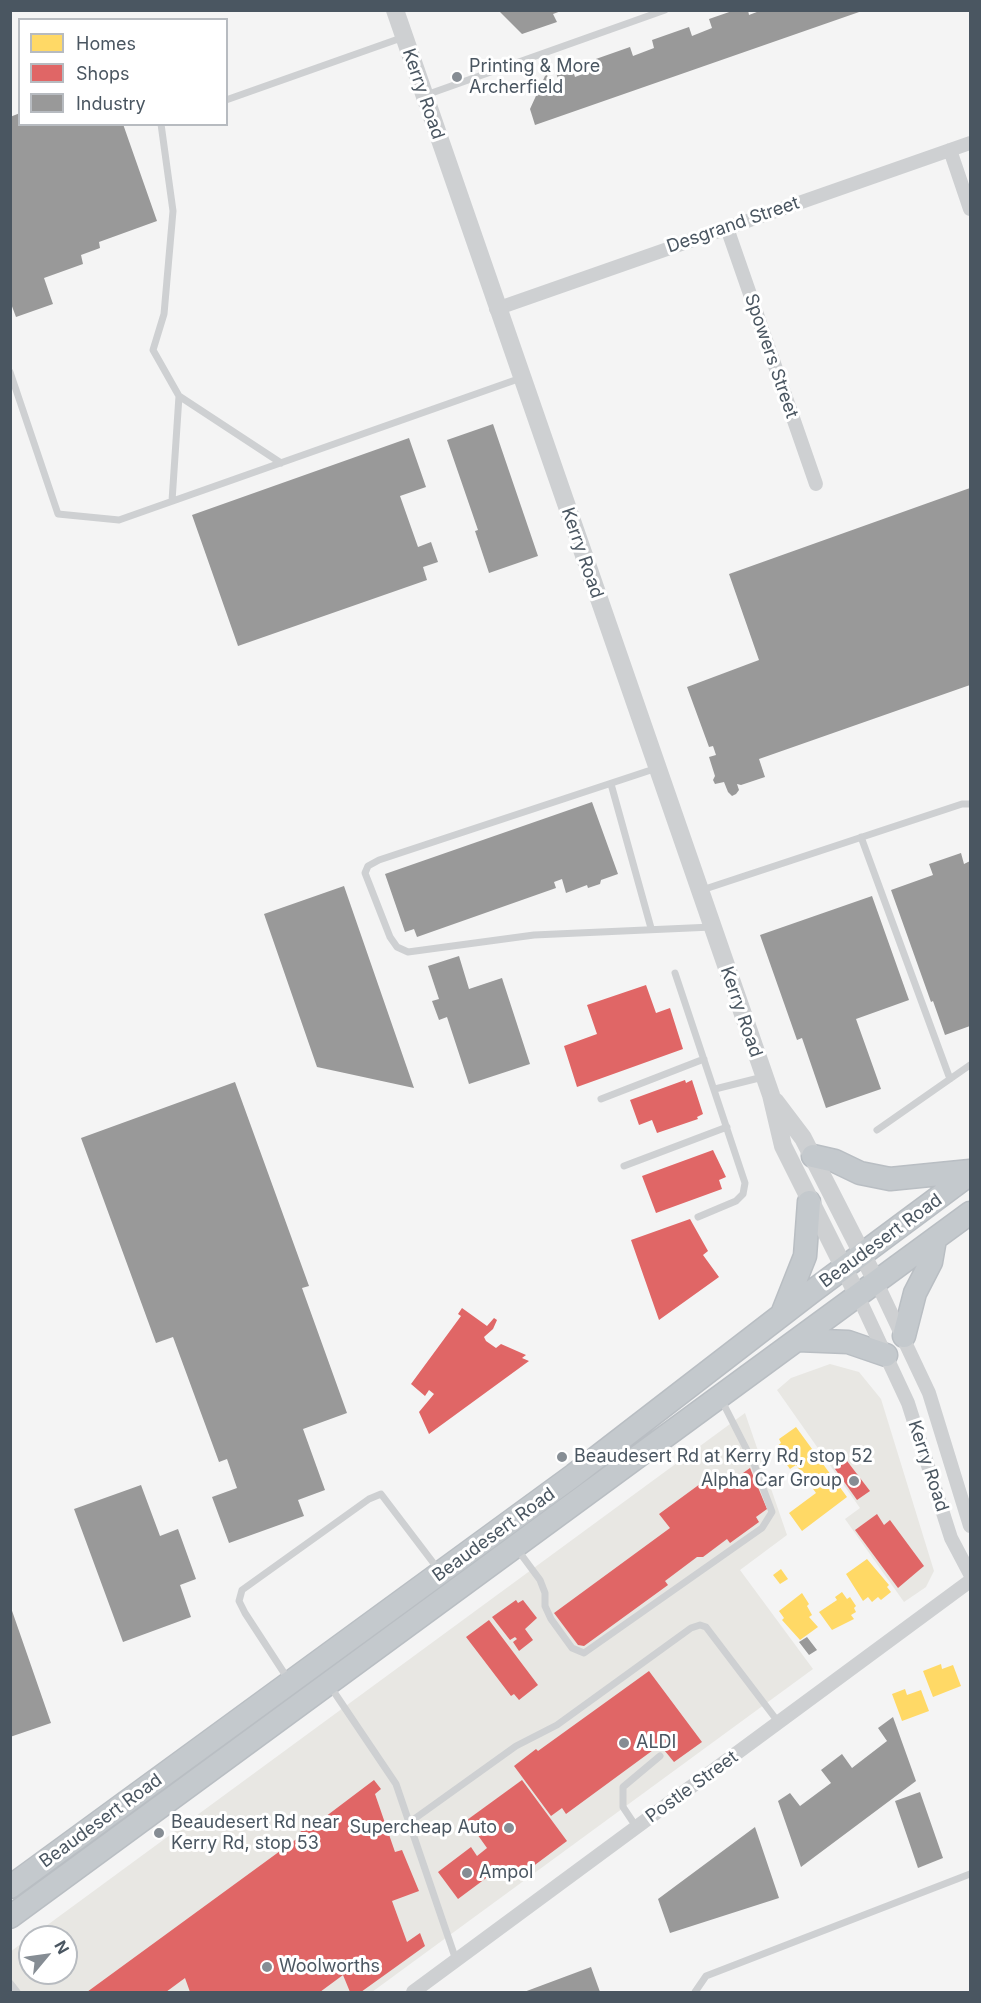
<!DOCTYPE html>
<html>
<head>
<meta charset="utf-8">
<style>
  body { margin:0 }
  #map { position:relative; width:981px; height:2003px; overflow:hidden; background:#f4f4f4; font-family:Inter,sans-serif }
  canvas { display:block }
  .frame { position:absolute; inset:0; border:12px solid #4a5661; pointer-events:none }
  .legend { position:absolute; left:18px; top:18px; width:210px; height:108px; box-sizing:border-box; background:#fff; border:2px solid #b7bbc0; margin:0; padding:8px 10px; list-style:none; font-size:18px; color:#4a5661 }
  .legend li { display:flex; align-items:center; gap:12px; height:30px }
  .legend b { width:30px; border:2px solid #b7bbc0 }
  .north { position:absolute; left:18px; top:1925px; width:60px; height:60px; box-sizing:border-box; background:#fff; border:2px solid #b7bbc0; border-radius:50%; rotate:61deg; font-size:16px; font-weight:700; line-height:24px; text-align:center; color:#4a5661 }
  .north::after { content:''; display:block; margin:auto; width:21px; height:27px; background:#868d94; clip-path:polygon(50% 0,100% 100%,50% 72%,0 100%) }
</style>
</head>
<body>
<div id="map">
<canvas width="981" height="2003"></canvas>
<div class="frame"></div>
<ul class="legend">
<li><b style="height:16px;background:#ffd966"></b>Homes</li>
<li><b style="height:16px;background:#e06666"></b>Shops</li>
<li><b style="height:16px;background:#999"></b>Industry</li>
</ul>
<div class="north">N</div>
</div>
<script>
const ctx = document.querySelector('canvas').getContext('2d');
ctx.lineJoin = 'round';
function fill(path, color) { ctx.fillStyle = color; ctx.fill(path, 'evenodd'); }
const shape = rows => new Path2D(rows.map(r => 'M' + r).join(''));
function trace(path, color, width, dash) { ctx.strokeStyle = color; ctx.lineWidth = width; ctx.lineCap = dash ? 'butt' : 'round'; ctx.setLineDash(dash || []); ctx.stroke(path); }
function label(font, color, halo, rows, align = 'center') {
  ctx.font = font + ' Inter,sans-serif'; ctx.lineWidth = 6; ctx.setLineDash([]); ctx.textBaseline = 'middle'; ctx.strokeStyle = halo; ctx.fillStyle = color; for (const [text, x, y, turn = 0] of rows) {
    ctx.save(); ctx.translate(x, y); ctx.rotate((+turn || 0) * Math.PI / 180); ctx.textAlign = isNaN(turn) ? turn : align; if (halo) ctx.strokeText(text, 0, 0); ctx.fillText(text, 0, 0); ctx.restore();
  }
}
const commercial = shape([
  [830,1364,859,1372,881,1399,934,1571,926,1587,904,1602,845,1519,860,1508,777,1390,791,1378],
  [745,1413,787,1535,740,1570,813,1669,372,1992,11,1992,10,1952,30,1937,30,1973,66,1973,66,1937,31,1937]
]);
const homes = shape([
  [796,1427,847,1497,802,1531,789,1513,816,1493,796,1465,790,1469,775,1448,781,1443,779,1439],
  [867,1559,889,1585,887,1587,891,1592,881,1600,878,1597,872,1602,868,1597,863,1601,846,1574],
  [781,1569,788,1579,780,1584,773,1575],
  [842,1592,847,1599,850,1597,856,1606,854,1608,856,1612,851,1615,854,1619,832,1630,819,1612,837,1600,835,1597],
  [802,1593,809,1604,807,1606,812,1615,809,1617,818,1627,800,1640,782,1620,784,1618,779,1611],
  [941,1664,942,1669,953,1665,961,1686,933,1697,923,1671],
  [905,1689,907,1695,921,1690,929,1711,902,1721,892,1694]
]);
const shops = shape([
  [646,985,656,1013,670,1008,683,1049,577,1087,564,1046,597,1034,587,1005],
  [685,1080,686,1083,692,1080,703,1114,697,1117,698,1119,657,1133,652,1120,639,1125,630,1100],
  [713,1150,726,1177,719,1180,722,1189,656,1213,642,1176],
  [690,1219,708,1251,703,1255,719,1277,659,1320,631,1240],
  [462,1308,487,1326,494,1318,497,1320,493,1329,484,1337,486,1341,496,1348,501,1344,526,1355,522,1358,529,1361,429,1434,419,1412,434,1394,429,1390,425,1396,411,1384,461,1316,458,1314],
  [847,1461,870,1491,857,1500,835,1469],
  [750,1468,767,1509,756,1517,759,1522,730,1543,727,1539,703,1557,697,1557,665,1581,668,1585,584,1646,578,1645,554,1613,670,1528,659,1514,715,1473,725,1486],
  [877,1514,884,1525,890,1520,924,1566,898,1588,855,1530],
  [516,1600,518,1603,523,1600,537,1618,525,1629,533,1640,519,1651,513,1642,517,1639,515,1637,510,1640,492,1617],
  [489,1620,538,1685,519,1700,514,1694,511,1696,466,1637],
  [649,1671,702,1742,674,1762,660,1745,566,1814,562,1808,551,1816,514,1766,536,1749,538,1751],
  [374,1780,381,1789,375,1794,395,1852,402,1850,419,1891,392,1901,407,1942,420,1933,425,1946,361,1992,350,1992,343,1975,320,1992,190,1992,185,1978,166,1992,87,1992,302,1835,300,1832,320,1818,321,1820],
  [522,1780,567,1841,512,1882,501,1867,458,1899,438,1872,471,1847,477,1856,487,1848,467,1820]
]);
const industry = shape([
  [498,10,561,10,561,11,553,14,557,22,522,34],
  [735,10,748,10,749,15,762,10,862,11,535,125,530,109,545,76,547,75,551,84,559,81,556,73,572,67,575,77,596,69,593,60,630,47,633,56,654,48,652,40,689,27,692,36,712,28,709,19],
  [20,113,20,124,123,124,157,221,99,242,100,248,81,255,83,264,44,278,53,304,16,317,10,301,10,117],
  [493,424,538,556,489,573,475,531,478,530,447,440],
  [409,438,426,487,400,496,418,547,431,542,438,562,423,567,427,580,238,646,192,515],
  [970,488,970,685,759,759,765,777,741,785,737,784,739,790,736,794,732,796,728,792,724,782,715,784,713,780,715,776,709,757,716,755,713,746,709,747,687,687,759,660,729,574],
  [592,802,618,874,601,880,600,884,588,888,587,885,566,893,562,879,554,882,556,888,417,937,414,929,405,932,385,874],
  [961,853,964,864,970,861,970,1026,945,1035,933,1001,931,1002,891,890,933,875,929,864],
  [344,886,414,1088,317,1067,264,914],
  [872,896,909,1000,856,1019,881,1089,826,1108,802,1038,797,1040,760,935],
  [459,956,469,989,502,978,530,1064,469,1084,447,1017,439,1020,432,1001,439,999,428,966],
  [235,1082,309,1286,302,1288,347,1413,303,1429,325,1490,298,1500,304,1516,229,1543,212,1497,237,1488,227,1459,219,1462,173,1337,156,1343,81,1138],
  [141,1485,160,1536,178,1529,196,1579,180,1585,191,1617,123,1642,74,1509],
  [10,1605,51,1723,10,1737],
  [807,1637,817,1650,809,1655,799,1642],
  [893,1717,916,1781,801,1867,778,1801,790,1793,800,1806,831,1783,821,1770,842,1754,852,1768,887,1741,878,1728],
  [920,1792,943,1858,918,1868,895,1801],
  [755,1827,779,1898,670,1933,658,1899],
  [591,1967,600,1992,524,1992]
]);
const service = shape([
  [426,95,665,10],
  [226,100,404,37],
  [161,124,173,211,164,314,153,350,179,396,281,463],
  [10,372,58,514,119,520,521,378],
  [172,501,179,396],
  [657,768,379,860,368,866,365,873,390,937,397,947,408,952,534,935,712,927],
  [611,784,651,928],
  [861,837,950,1079],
  [702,890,962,804,970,804],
  [675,973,745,1183,743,1194,736,1201,698,1217],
  [715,1089,763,1077],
  [601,1099,704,1059],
  [877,1130,970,1065],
  [624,1166,727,1127],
  [517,1549,540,1580,545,1593,545,1606,551,1619,572,1648,584,1653,762,1528,772,1512,754,1464,721,1399],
  [288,1679,245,1613,239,1601,242,1590,369,1499,381,1494,438,1569],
  [330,1686,396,1784,456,1960],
  [410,1822,516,1746,557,1725,691,1628,700,1625,706,1627,779,1723],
  [637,1828,623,1807,623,1787,660,1756],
  [10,1983,17,1992],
  [695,1992,706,1976,970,1874]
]);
const minor = shape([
  [950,150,970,209],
  [727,228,816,484],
  [496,309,970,143],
  [877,1283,929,1393,970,1526],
  [858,1296,908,1403,951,1538,970,1574],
  [413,1992,970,1581]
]);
const tertiary = shape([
  [395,10,771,1095,783,1146,858,1296],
  [775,1101,803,1138,877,1283]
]);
const trunk = shape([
  [813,1156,835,1161,860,1173,890,1179,970,1171],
  [782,1314,805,1256,809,1202],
  [904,1336,915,1293,931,1262,935,1239],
  [798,1340,848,1342,886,1355],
  [10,1887,574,1475,814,1290,970,1174],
  [10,1917,970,1213]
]);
const markers = [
  [457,77,6,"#868d94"],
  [562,1457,6,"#868d94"],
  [854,1481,6,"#868d94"],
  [624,1743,6,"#868d94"],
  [509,1828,6,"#868d94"],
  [159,1833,6,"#868d94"],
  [467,1873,6,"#868d94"],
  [267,1967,6,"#868d94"]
];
const poiNames = [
  ["Printing & More",469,67],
  ["Archerfield",469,88],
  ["Beaudesert Rd at Kerry Rd, stop 52",574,1457],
  ["Alpha Car Group",842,1481,"right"],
  ["ALDI",636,1743],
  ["Beaudesert Rd near",171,1823],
  ["Kerry Rd, stop 53",171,1844],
  ["Supercheap Auto",497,1828,"right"],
  ["Ampol",479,1873],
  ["Woolworths",279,1967]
];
const streetNames = [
  ["Kerry Road",423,94,71],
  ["Desgrand Street",733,225,-19],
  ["Spowers Street",771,356,71],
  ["Kerry Road",582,553,71],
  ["Kerry Road",741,1012,71],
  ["Beaudesert Road",881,1241,-36],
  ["Kerry Road",928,1466,72],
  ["Beaudesert Road",494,1535,-36],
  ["Postle Street",692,1787,-36],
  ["Beaudesert Road",101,1821,-36]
];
fill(commercial, '#e8e7e3');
fill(homes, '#ffd966');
fill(shops, '#e06666');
fill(industry, '#999');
trace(trunk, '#b9bec3', 25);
trace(service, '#ced0d2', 7);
trace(minor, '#ced0d2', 14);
trace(tertiary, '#ced0d2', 18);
trace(trunk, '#c4c9cd', 22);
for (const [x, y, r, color] of markers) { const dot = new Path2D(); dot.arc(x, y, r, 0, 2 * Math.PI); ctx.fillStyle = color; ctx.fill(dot); trace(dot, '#fff', 2); }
label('18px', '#4a5661', '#fff', poiNames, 'left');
label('18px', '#4a5661', '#fff', streetNames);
</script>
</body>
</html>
